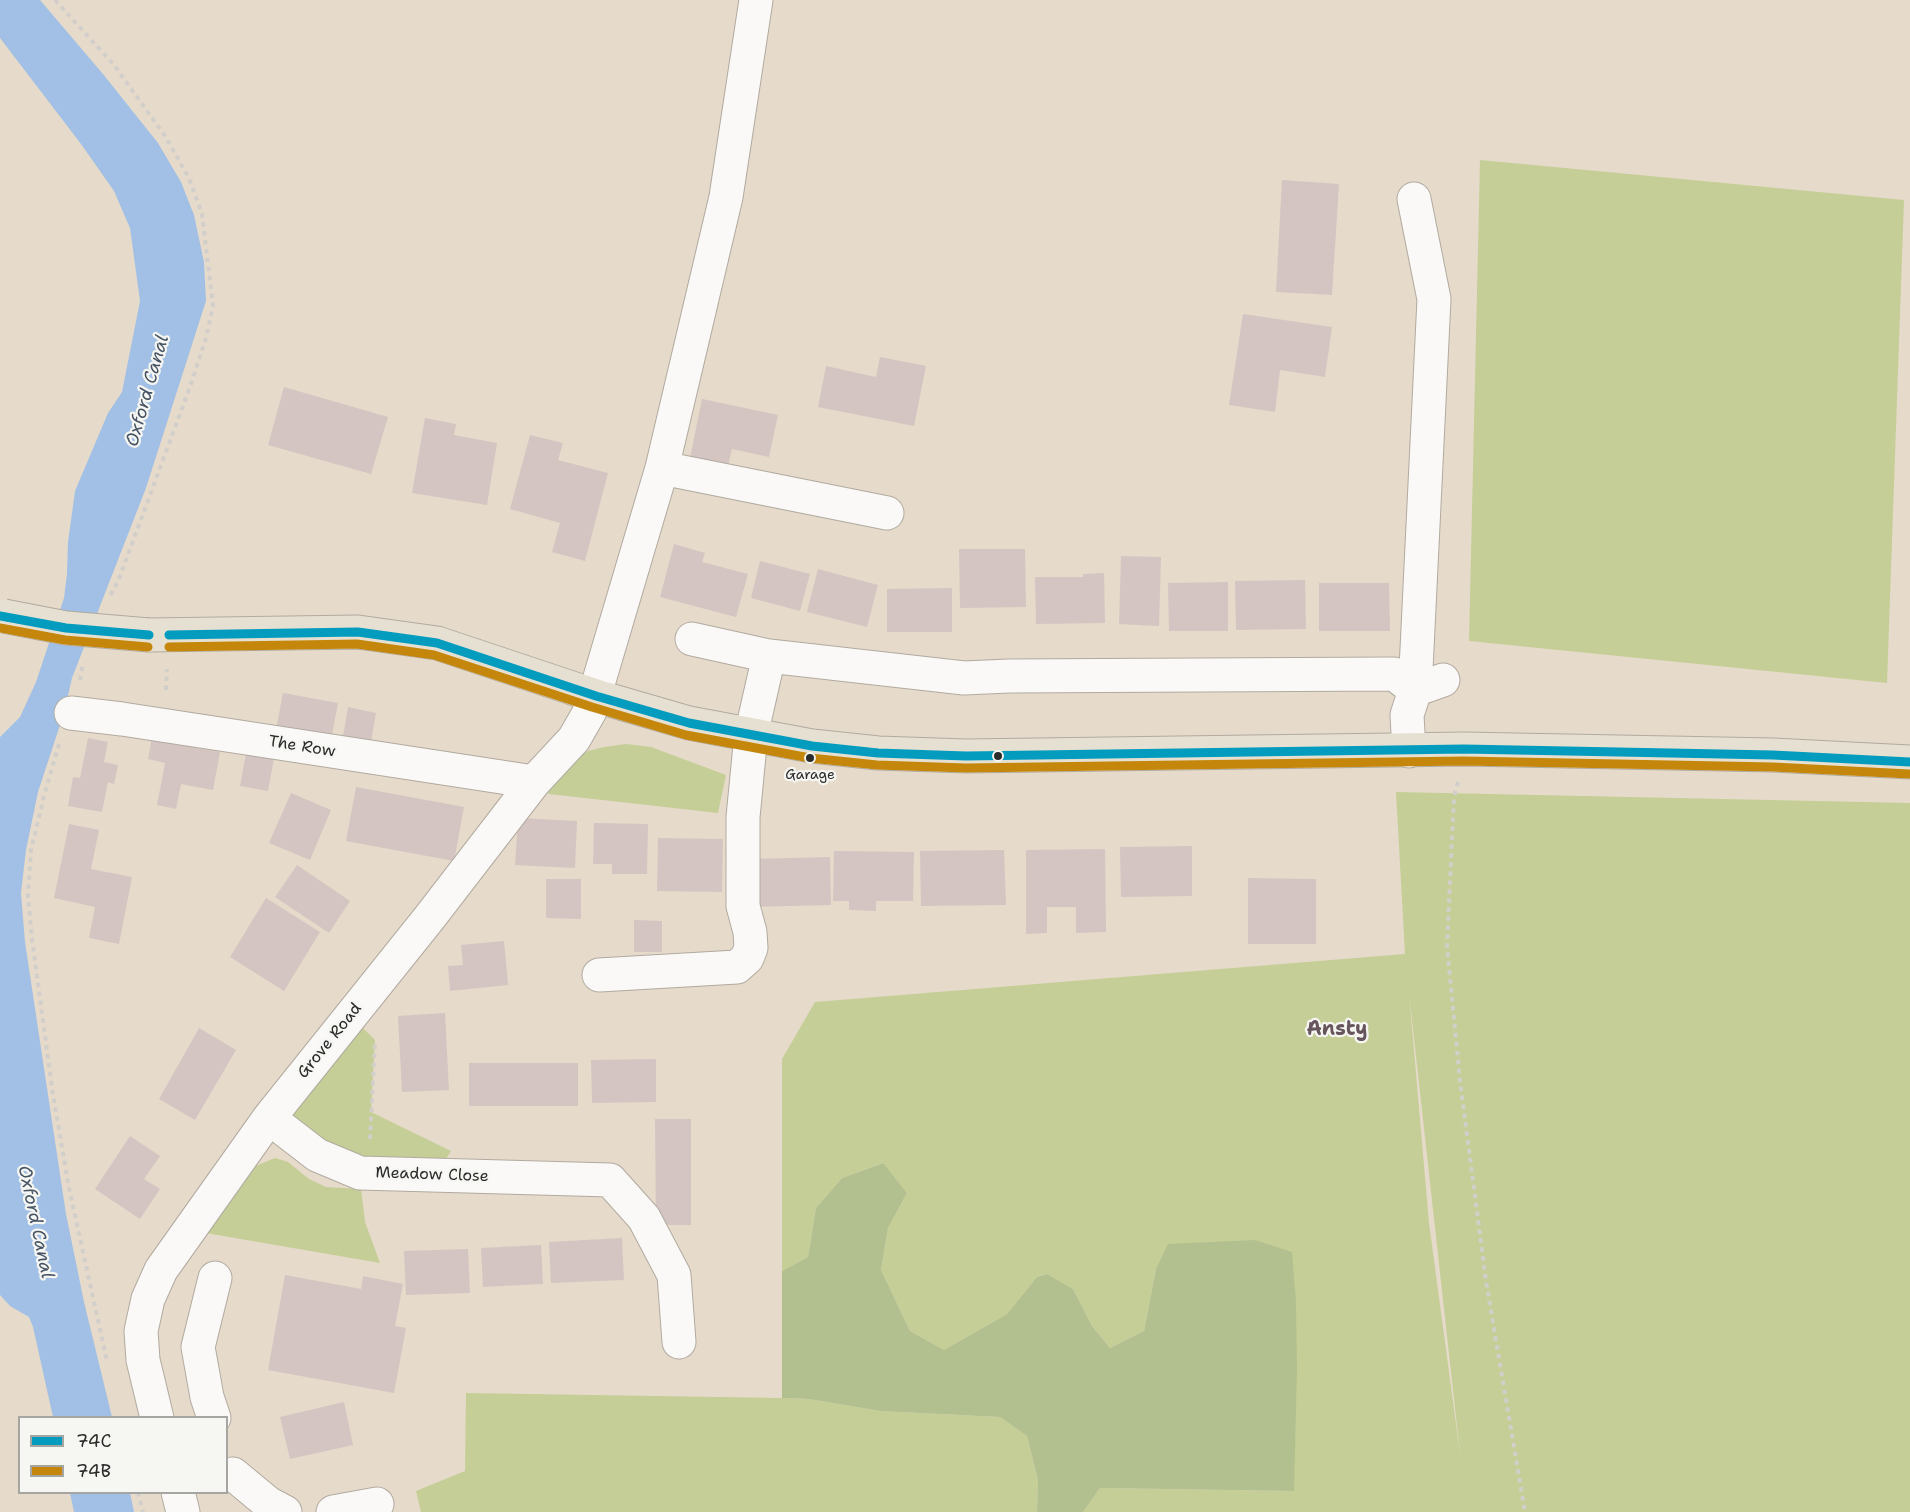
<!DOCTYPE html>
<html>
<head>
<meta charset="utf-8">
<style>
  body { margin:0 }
  #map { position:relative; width:1910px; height:1512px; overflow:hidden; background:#e6daca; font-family:"Shantell Sans",sans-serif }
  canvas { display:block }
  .legend { position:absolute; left:18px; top:1416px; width:210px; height:78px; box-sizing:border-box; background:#f6f6f2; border:2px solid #a5a5a2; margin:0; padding:8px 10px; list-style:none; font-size:18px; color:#2b2b2b }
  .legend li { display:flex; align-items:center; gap:12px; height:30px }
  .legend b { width:30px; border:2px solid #a5a5a2 }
</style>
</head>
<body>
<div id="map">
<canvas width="1910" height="1512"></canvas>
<ul class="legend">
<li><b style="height:8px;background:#049cbe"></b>74C</li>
<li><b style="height:8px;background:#c4870b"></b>74B</li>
</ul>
</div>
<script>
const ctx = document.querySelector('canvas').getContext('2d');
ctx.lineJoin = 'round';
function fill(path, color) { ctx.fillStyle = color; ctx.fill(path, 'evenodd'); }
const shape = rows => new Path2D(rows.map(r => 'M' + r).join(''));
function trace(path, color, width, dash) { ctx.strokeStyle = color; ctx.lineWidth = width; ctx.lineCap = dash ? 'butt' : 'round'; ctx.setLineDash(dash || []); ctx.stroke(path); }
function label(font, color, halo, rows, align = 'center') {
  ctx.font = font + ' "Shantell Sans",sans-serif'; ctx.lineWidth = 4.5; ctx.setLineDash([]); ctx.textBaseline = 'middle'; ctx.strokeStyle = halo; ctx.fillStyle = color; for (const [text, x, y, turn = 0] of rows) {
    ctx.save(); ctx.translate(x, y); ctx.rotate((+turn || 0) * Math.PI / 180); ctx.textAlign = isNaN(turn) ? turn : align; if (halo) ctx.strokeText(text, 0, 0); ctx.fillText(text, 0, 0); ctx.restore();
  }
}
const green = shape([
  [1480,160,1904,200,1887,683,1469,641],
  [626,744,651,747,726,775,718,813,549,794,546,787,569,763,588,751,604,747],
  [1396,792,1910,803,1910,1512,1083,1512,1100,1488,1294,1491,1156,1269,1144,1331,1110,1348,1092,1326,1073,1289,1046,1274,1037,1277,1007,1314,944,1350,910,1331,881,1270,888,1228,907,1193,882,1163,842,1178,816,1208,808,1257,782,1271,782,1059,815,1002,1405,954],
  [1409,993,1460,1453,1460,1454,1429,1223],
  [363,1028,375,1040,371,1112,451,1151,444,1162,358,1167,291,1115],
  [275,1158,288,1162,309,1179,326,1187,361,1189,365,1222,380,1263,206,1233,253,1167],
  [466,1393,782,1398,809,1399,880,1411,1000,1417,1027,1436,1038,1480,1037,1512,421,1512,416,1491,465,1471]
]);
const forest = shape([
  [883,1163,907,1193,888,1228,881,1270,910,1331,944,1350,1007,1314,1037,1277,1047,1274,1073,1289,1092,1326,1110,1348,1144,1331,1156,1269,1168,1244,1255,1240,1292,1252,1296,1302,1297,1369,1294,1491,1100,1488,1083,1512,1037,1512,1038,1480,1027,1436,1000,1417,880,1411,809,1399,782,1398,782,1271,808,1257,816,1208,842,1178]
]);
const water = shape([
  [0,0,40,0,103,74,158,143,181,182,194,215,204,262,206,301,146,488,72,678,64,713,38,792,26,850,21,893,25,942,66,1214,84,1302,112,1417,53,1417,33,1327,29,1317,10,1306,0,1295,0,737,20,717,36,682,64,598,67,574,68,542,75,491,108,413,122,392,140,301,130,228,114,191,81,144,0,38],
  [70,1493,130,1493,134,1512,74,1512]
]);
const building = shape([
  [1282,180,1339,184,1332,295,1276,292],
  [1243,314,1332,327,1325,377,1280,370,1275,412,1229,405],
  [880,357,926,366,914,426,818,407,826,366,876,377],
  [284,387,388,417,371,474,268,445],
  [702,399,778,415,769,457,732,449,728,466,690,458],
  [425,418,456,424,454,435,497,443,487,505,412,493],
  [530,435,563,443,558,460,608,473,585,561,552,552,560,523,510,509],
  [674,544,705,553,702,562,748,574,736,617,660,597],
  [959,549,1025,549,1026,607,960,608],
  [1121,556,1161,557,1159,626,1119,624],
  [760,561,810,574,800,611,751,598],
  [818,569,878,585,867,627,807,612],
  [1104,573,1105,623,1036,624,1035,577,1083,577,1083,574],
  [1305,580,1306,629,1236,630,1235,581],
  [1228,582,1228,631,1169,631,1168,583],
  [1319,583,1389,583,1390,631,1319,631],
  [952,588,952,632,887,632,887,589],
  [283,693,338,703,331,740,276,730],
  [348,707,376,713,369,753,341,748],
  [153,732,198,741,196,748,220,752,213,790,181,784,176,809,157,805,165,763,148,759],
  [88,738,108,742,104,762,118,765,114,784,108,782,102,812,68,806,73,777,80,778],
  [247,748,275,753,268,791,240,786],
  [356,787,464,807,454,861,346,841],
  [291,793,331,810,310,860,269,843],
  [518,818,577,821,575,868,515,865],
  [594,823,648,824,647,874,612,874,612,864,593,864],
  [69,824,99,830,91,869,132,877,119,944,89,938,95,907,54,898],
  [658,838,723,839,722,892,657,891],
  [1192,846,1192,896,1121,897,1120,847],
  [1105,849,1106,932,1076,933,1076,907,1047,907,1047,933,1026,934,1026,850],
  [1004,850,1006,905,921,906,920,851],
  [834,851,914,852,913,901,876,901,876,911,849,910,849,901,833,901],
  [830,857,831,905,750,907,748,859],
  [297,865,350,901,329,933,275,897],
  [1248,878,1316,879,1316,944,1248,944],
  [546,879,581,879,581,919,546,918],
  [266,898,320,932,284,991,230,957],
  [634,920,662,921,662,952,634,952],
  [504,941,508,985,450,991,448,966,463,965,461,945],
  [445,1013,449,1090,402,1092,398,1016],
  [199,1028,236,1050,195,1120,159,1099],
  [656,1059,656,1102,592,1103,591,1060],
  [469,1063,578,1063,578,1106,469,1106],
  [655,1119,691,1119,691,1225,656,1225],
  [130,1136,160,1156,144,1179,160,1189,140,1219,95,1189],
  [622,1238,624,1280,551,1283,549,1242],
  [541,1245,543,1284,483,1287,481,1248],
  [468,1249,470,1293,406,1295,404,1251],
  [285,1275,361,1289,363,1276,403,1284,395,1326,406,1328,394,1393,268,1370],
  [344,1402,353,1445,290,1459,280,1417]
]);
const path = shape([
  [55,0,114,65,165,136,189,178,202,214,213,306,206,338,191,384,119,579,109,598],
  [80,680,83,663],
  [166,690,167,669],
  [59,744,44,796,31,850,28,896,32,939,53,1095,69,1188,107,1361],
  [1458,782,1454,797,1447,946,1460,1081,1486,1281,1525,1512],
  [370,1139,375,1042],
  [138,1492,143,1512]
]);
const minor = shape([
  [1414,199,1434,299,1415,690,1443,680],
  [662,468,887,513],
  [692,639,769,656,964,678,1009,676,1394,674,1415,690,1407,715,1409,751],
  [71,713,122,719,534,782],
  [599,975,737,967,747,958,751,948,750,932,743,906,743,817,751,735,769,656],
  [269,1118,317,1155,360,1173,610,1180,644,1218,674,1275,679,1342],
  [157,1418,143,1360,141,1331,148,1299,161,1270,269,1118,430,917,534,782,574,739,590,711,662,468,726,197,756,0],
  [214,1418,207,1397,198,1347,215,1278],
  [233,1474,268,1503,285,1512],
  [178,1492,183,1512],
  [333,1512,377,1504]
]);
const major = shape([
  [149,635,358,632,437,643,596,696,689,723,812,746,878,753,966,756,1464,749,1773,755,1910,762]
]);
const majorBridge = shape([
  [4,616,66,628,149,635]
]);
const bus1 = shape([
  [0,616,66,628,149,635],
  [169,635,358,632,437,643,596,696,689,723,812,746,878,753,966,756,1464,749,1773,755,1910,762]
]);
const bus2 = shape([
  [0,628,65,640,148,647],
  [169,647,357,644,434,655,592,707,686,735,810,758,877,765,966,768,1464,761,1773,767,1909,774]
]);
const markers = [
  [998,756,5,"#2b2b2b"],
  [810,758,5,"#2b2b2b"]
];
const busNames = [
  ["Garage",810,775]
];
const streetNames = [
  ["The Row",302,747,9],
  ["Grove Road",330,1041,-51],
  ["Meadow Close",432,1175,2]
];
const waterNames = [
  ["Oxford Canal",148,391,-74],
  ["Oxford Canal",35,1222,78]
];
const quarterNames = [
  ["Ansty",1337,1030]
];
fill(green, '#c5ce96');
fill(forest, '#b2c08f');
fill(water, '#a2c0e5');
fill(building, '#d4c5c2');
trace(minor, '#b1aaa0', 35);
trace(major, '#b1aaa0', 35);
trace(path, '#d2cfcb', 4, [4.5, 4.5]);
trace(minor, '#fbf9f7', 33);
trace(major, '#e6e0d2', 33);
trace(majorBridge, '#b1aaa0', 35, []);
trace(majorBridge, '#e6e0d2', 33);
trace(bus1, '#049cbe', 9);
trace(bus2, '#c4870b', 9);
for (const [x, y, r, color] of markers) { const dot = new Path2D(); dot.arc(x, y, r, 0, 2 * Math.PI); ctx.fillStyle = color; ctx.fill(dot); trace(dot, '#f6f6f2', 2); }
label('14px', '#2b2b2b', '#f6f6f2', busNames);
label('16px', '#2b2b2b', '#f6f6f2', streetNames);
label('italic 18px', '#465466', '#f6f6f2', waterNames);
label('bold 20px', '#67555d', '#f6f6f2', quarterNames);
</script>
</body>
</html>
